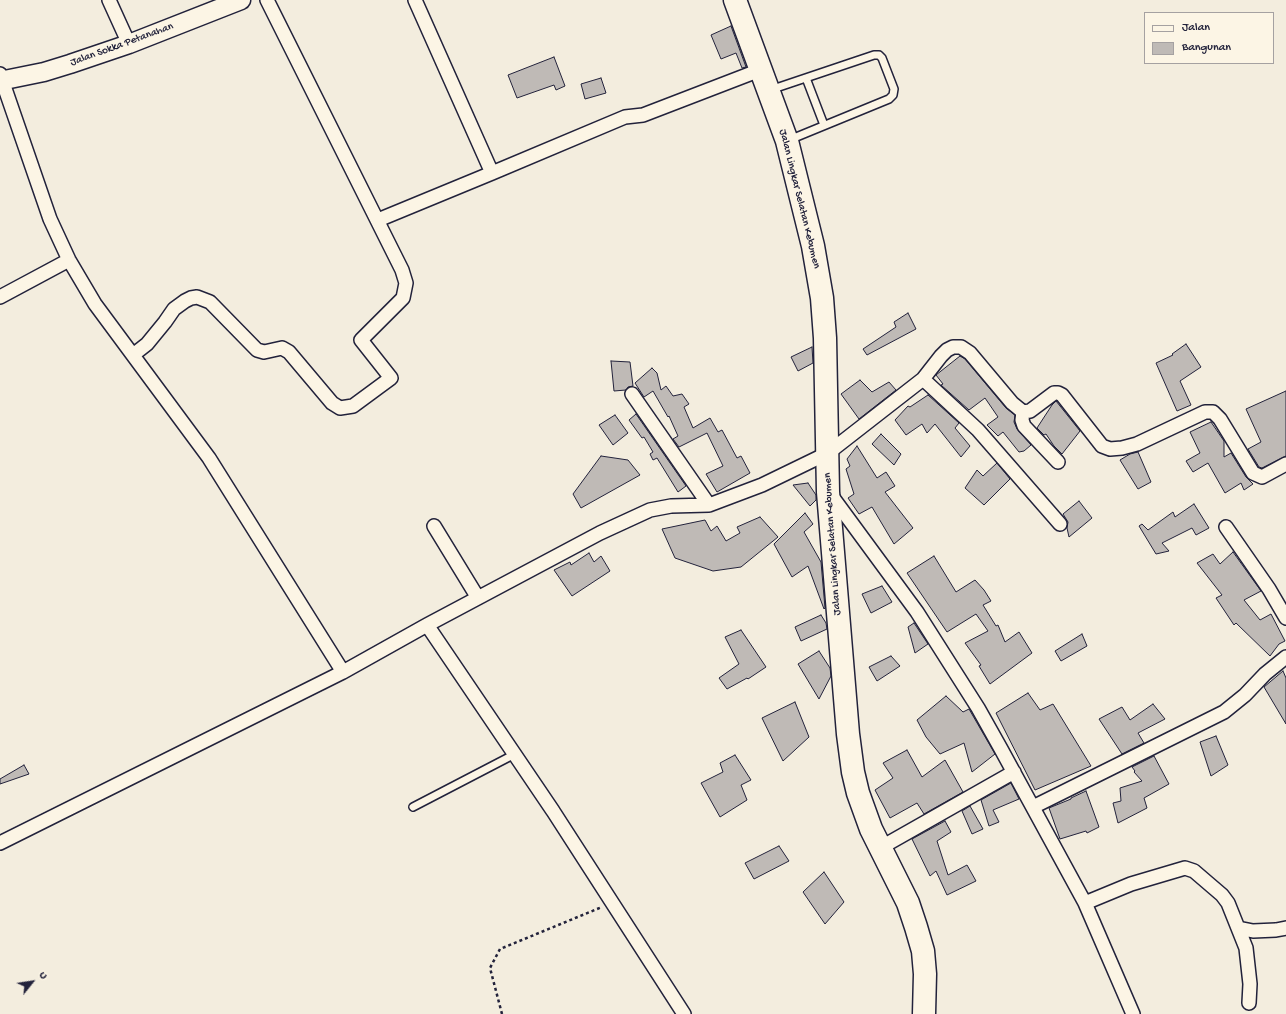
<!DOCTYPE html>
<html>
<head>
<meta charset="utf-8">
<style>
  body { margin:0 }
  #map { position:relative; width:1286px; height:1014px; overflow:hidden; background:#f3edde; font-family:"Gochi Hand",sans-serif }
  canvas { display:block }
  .legend { position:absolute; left:1144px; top:12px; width:130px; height:52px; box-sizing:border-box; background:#fcf5e5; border:1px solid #a5a1a1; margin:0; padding:5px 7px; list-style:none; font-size:12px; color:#22223b }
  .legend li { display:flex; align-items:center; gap:8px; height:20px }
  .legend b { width:20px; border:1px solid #a5a1a1 }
  .north { position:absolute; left:12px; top:962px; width:40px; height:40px; -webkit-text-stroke:3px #fcf5e5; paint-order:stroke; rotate:60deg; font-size:11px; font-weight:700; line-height:16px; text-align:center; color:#22223b }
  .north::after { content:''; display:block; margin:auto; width:14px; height:18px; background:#22223b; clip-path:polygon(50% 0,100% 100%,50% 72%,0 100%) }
</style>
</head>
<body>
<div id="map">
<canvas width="1286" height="1014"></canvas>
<ul class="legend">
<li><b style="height:5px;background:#fcf5e5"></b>Jalan</li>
<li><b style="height:11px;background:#bfbab6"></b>Bangunan</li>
</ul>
<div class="north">U</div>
</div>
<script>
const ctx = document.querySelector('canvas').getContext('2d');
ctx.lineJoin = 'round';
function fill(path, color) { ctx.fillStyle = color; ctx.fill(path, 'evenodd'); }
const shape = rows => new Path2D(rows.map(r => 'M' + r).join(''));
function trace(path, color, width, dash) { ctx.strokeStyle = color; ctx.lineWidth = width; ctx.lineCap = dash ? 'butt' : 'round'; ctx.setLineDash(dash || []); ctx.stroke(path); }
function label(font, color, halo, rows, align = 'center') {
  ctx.font = font + ' "Gochi Hand",sans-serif'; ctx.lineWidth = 3; ctx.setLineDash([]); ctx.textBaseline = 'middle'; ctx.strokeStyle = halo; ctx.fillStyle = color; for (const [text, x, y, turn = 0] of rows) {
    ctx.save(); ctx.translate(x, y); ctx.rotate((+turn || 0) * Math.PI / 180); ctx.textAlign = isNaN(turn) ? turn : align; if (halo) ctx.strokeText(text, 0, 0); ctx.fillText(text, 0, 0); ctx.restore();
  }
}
const building = shape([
  [731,26,746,67,742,68,736,53,721,59,711,35,731,26],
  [554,57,565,86,556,90,554,85,517,98,508,75,554,57],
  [601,78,606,93,585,99,581,84,601,78],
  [908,313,916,329,867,355,863,349,896,327,894,322,908,313],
  [1186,344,1201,367,1180,381,1191,405,1177,411,1156,363,1173,355,1172,354,1186,344],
  [812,347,813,363,798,371,791,357,812,347],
  [960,356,965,359,1006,408,1015,415,1014,422,1017,429,1031,445,1024,451,1019,452,1003,432,998,436,987,425,998,417,985,398,969,410,941,385,943,384,936,375,960,356],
  [611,361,630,362,633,386,628,387,626,390,614,391,611,361],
  [652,368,657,373,661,390,666,386,673,396,682,394,689,404,684,407,693,428,710,418,718,432,722,430,737,458,741,456,750,473,717,492,706,474,723,466,707,433,679,447,673,439,678,436,669,416,668,417,653,391,644,397,635,383,652,368],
  [860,380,872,392,889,382,896,390,859,419,841,394,860,380],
  [1286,391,1286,456,1262,468,1259,467,1248,449,1261,442,1246,409,1286,391],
  [928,395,959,423,955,428,970,446,961,457,935,424,927,433,922,424,906,435,895,420,908,406,910,407,928,395],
  [1056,401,1080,431,1062,454,1054,446,1046,434,1044,435,1037,428,1052,405,1056,401],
  [636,414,686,486,678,492,657,458,653,460,650,454,653,452,644,437,642,438,629,420,636,414],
  [615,415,628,433,613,445,599,425,615,415],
  [1211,422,1224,441,1224,457,1231,453,1246,477,1253,484,1244,490,1241,483,1225,493,1208,463,1193,472,1186,461,1200,453,1190,432,1211,422],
  [881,434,901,454,894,465,872,444,881,434],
  [857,446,877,478,886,472,895,486,885,492,913,528,894,544,872,507,859,514,848,498,854,494,846,469,850,466,847,459,857,446],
  [1138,452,1151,482,1138,489,1120,460,1130,454,1138,452],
  [601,456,628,460,640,475,581,508,573,494,601,456],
  [997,463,1010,479,984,505,965,488,977,470,983,476,997,463],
  [808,483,816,495,816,500,810,506,793,485,808,483],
  [1079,501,1092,518,1069,537,1067,528,1068,522,1063,514,1079,501],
  [1194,504,1209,528,1196,535,1192,528,1162,543,1169,551,1156,554,1139,526,1142,524,1148,530,1173,512,1175,517,1194,504],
  [805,513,813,524,804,532,821,562,825,608,824,609,808,566,792,577,774,544,805,513],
  [760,517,778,537,741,567,713,571,675,558,662,529,705,520,711,531,717,526,726,541,740,533,737,527,760,517],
  [1233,552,1261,591,1244,600,1260,620,1271,614,1285,641,1279,644,1270,656,1236,623,1234,625,1216,598,1222,595,1197,563,1213,554,1220,564,1233,552],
  [589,553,594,562,601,556,610,571,572,596,554,570,570,562,571,565,589,553],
  [934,556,956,592,975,580,984,590,991,601,983,605,996,626,998,625,1005,642,1019,632,1032,653,990,684,979,666,981,665,965,643,988,631,976,614,947,632,907,573,934,556],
  [882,586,892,602,871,613,862,594,882,586],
  [821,615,826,623,827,629,801,641,795,627,821,615],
  [914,623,928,644,915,653,908,627,914,623],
  [741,630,766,667,748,679,747,678,727,689,719,678,739,664,725,637,741,630],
  [1082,634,1087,646,1061,661,1055,651,1082,634],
  [819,651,830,668,831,676,819,699,798,664,819,651],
  [891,656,900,666,877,681,869,667,891,656],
  [1283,671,1286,678,1286,724,1264,687,1283,671],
  [1028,693,1040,710,1053,704,1091,766,1035,790,996,713,1028,693],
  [946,696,963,712,969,709,995,754,972,772,964,743,940,754,926,737,917,720,946,696],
  [795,702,809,737,783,761,762,718,795,702],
  [1153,704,1165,719,1138,733,1144,743,1122,754,1099,719,1122,707,1130,720,1153,704],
  [1216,736,1228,765,1211,776,1200,742,1216,736],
  [907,750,922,777,945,760,963,792,924,814,917,803,890,818,875,790,893,778,883,763,907,750],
  [735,755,751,780,741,785,747,800,720,817,701,783,723,772,720,763,735,755],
  [1154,756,1169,784,1144,798,1147,808,1118,823,1113,803,1121,801,1120,788,1142,781,1134,772,1135,771,1132,767,1154,756],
  [24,765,29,774,0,784,0,779,24,765],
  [1011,783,1019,799,993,810,999,822,989,826,981,800,1011,783],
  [1086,791,1099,827,1087,833,1086,831,1060,839,1049,808,1071,799,1071,798,1086,791],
  [970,806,983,829,972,834,962,811,970,806],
  [945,821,951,832,937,841,948,875,967,865,976,881,947,895,936,871,930,876,912,839,945,821],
  [779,846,789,861,754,879,745,863,779,846],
  [824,872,844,902,825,924,803,892,824,872]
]);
const path = shape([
  [502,1014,490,968,500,949,602,907]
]);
const lane = shape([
  [806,78,824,125],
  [770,90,874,55,879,55,882,58,894,89,893,95,889,99,789,140],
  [413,807,515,754]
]);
const street = shape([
  [109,0,129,44],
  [415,0,492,173],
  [0,74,50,219,69,260,95,304,209,458,343,672,427,625,600,533,650,510,671,506,709,505,762,485,828,453,923,379,941,356,947,350,953,347,961,347,970,353,1012,403,1023,412,1030,411,1054,393,1058,393,1062,395,1102,446,1110,449,1122,448,1137,444,1205,412,1213,412,1220,419,1253,473,1262,477,1286,464],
  [378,220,492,173,625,117,643,115,760,70],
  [0,297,69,260],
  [133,355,147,344,165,322,174,309,185,301,191,298,197,297,210,302,257,350,264,352,282,348,289,352,332,403,340,408,353,406,391,378,361,340,403,298,406,283,402,270,267,0],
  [923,379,978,430,1060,524],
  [632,394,709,505],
  [1023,412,1022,420,1024,426,1058,462],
  [831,495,917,612,978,708,1001,749,1085,903,1133,1014],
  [434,526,478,598],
  [1226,527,1269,589,1286,618],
  [427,625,553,811,684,1014],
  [1033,807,1224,712,1245,695,1265,674,1286,657],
  [0,843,343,672],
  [880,848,1014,772],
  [1085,903,1131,884,1185,868,1194,871,1222,895,1228,903,1246,948,1250,984,1249,1003],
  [1238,928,1253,931,1276,930,1286,928]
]);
const secondary = shape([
  [0,81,44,72,70,64,129,44,241,0]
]);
const highway = shape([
  [735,0,787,141,813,246,822,298,825,338,828,492,848,734,853,772,858,793,871,829,908,903,916,927,923,951,925,974,924,1014]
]);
const streetNames = [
  ["Jalan Sokka Petanahan",122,45,-20],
  ["Jalan Lingkar Selatan Kebumen",799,199,76],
  ["Jalan Lingkar Selatan Kebumen",833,544,-94]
];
fill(building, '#bfbab6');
trace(building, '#22223b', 1);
trace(lane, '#22223b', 10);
trace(street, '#22223b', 16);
trace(secondary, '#22223b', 21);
trace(highway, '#22223b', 25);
trace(path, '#22223b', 2.5, [3, 3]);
trace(lane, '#fcf5e5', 7);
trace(street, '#fcf5e5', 13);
trace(secondary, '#fcf5e5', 18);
trace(highway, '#fcf5e5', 22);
label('11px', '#22223b', '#fcf5e5', streetNames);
</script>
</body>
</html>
